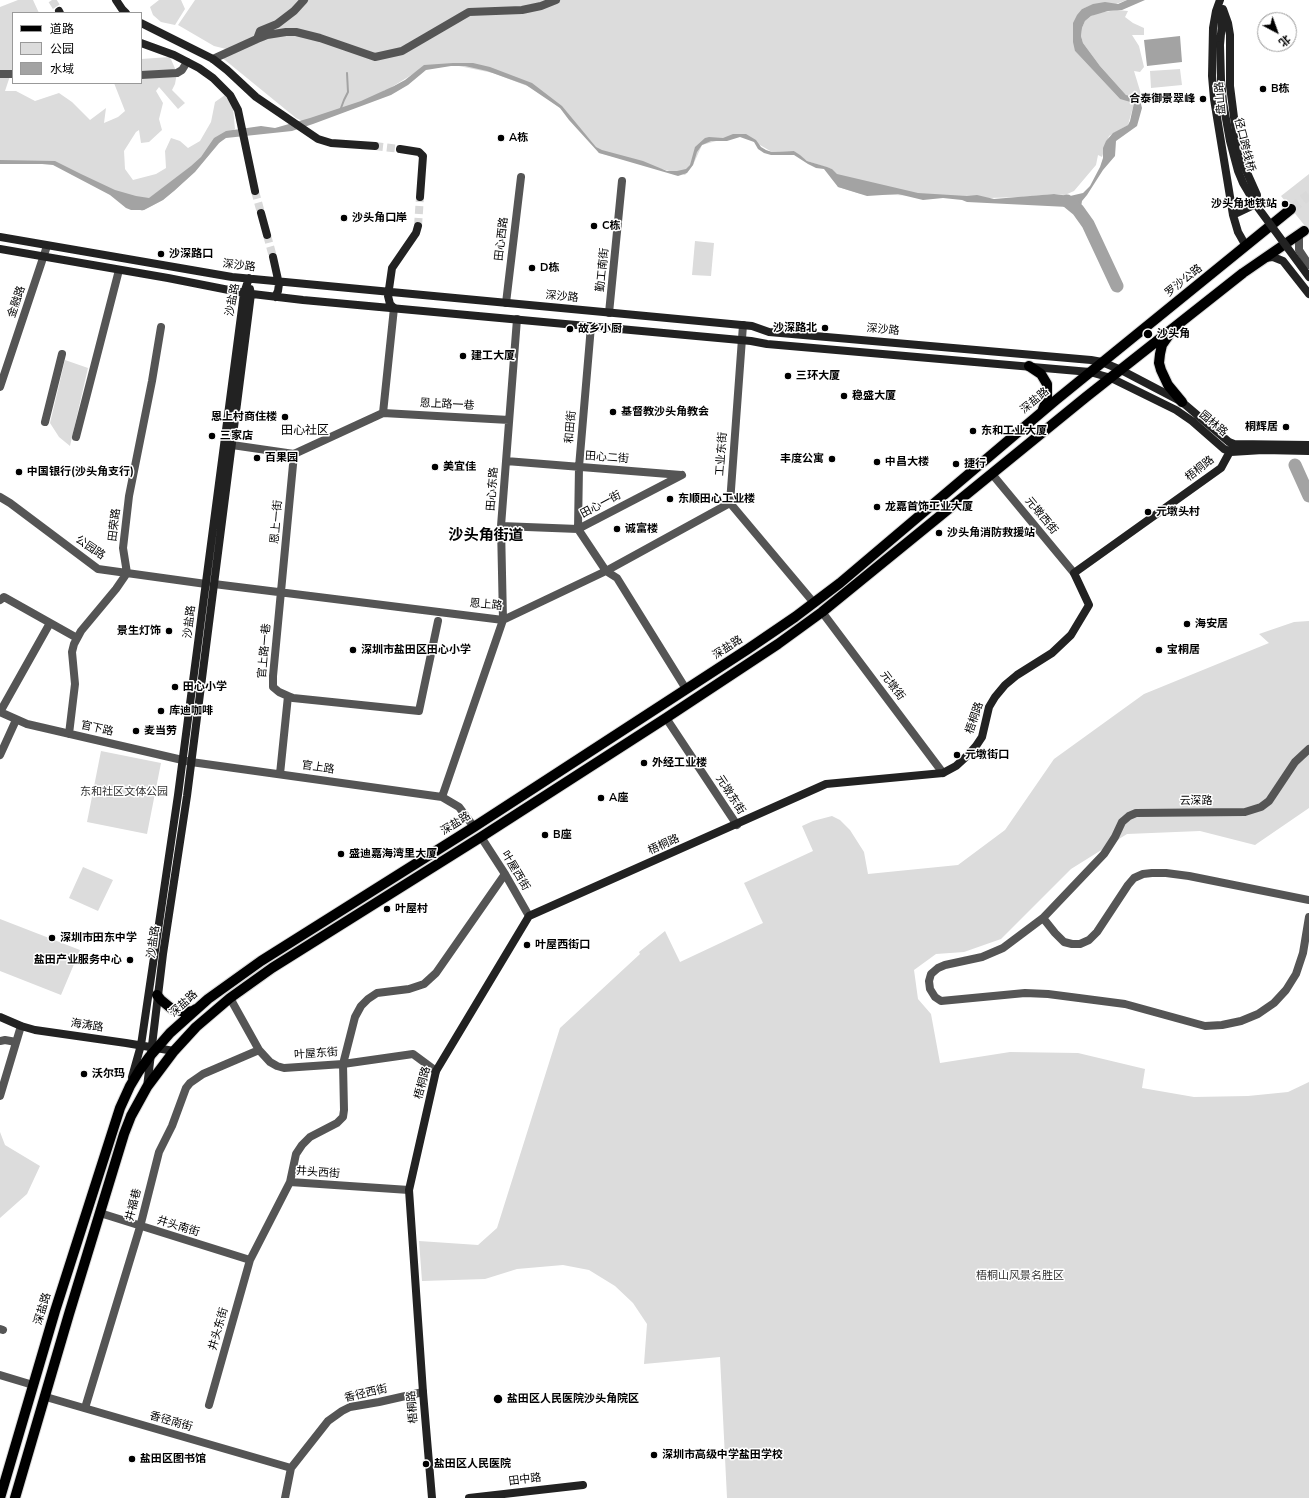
<!DOCTYPE html>
<html>
<head>
<meta charset="utf-8">
<style>
  body { margin:0 }
  #map { position:relative; width:1309px; height:1498px; overflow:hidden; background:#fff; font-family:"Nunito Sans","Noto Sans SC",sans-serif }
  canvas { display:block }
  .legend { position:absolute; left:12px; top:12px; width:130px; height:72px; box-sizing:border-box; background:#fff; border:1px solid #999; margin:0; padding:5px 7px; list-style:none; font-size:12px; color:#000 }
  .legend li { display:flex; align-items:center; gap:8px; height:20px }
  .legend b { width:20px; border:1px solid #999 }
  .north { position:absolute; left:1257px; top:12px; width:40px; height:40px; box-sizing:border-box; background:#fff; border:1px solid #999; border-radius:50%; rotate:139deg; font-size:11px; font-weight:700; line-height:16px; text-align:center; color:#000 }
  .north::after { content:''; display:block; margin:auto; width:14px; height:18px; background:#000; clip-path:polygon(50% 0,100% 100%,50% 72%,0 100%) }
</style>
</head>
<body>
<div id="map">
<canvas width="1309" height="1498"></canvas>
<ul class="legend">
<li><b style="height:5px;background:#000"></b>道路</li>
<li><b style="height:11px;background:#dcdcdc"></b>公园</li>
<li><b style="height:11px;background:#a3a3a3"></b>水域</li>
</ul>
<div class="north">北</div>
</div>
<script>
const ctx = document.querySelector('canvas').getContext('2d');
ctx.lineJoin = 'round';
function fill(path, color) { ctx.fillStyle = color; ctx.fill(path, 'evenodd'); }
const shape = rows => new Path2D(rows.map(r => 'M' + r).join(''));
function trace(path, color, width, dash) { ctx.strokeStyle = color; ctx.lineWidth = width; ctx.lineCap = dash ? 'butt' : 'round'; ctx.setLineDash(dash || []); ctx.stroke(path); }
function label(font, color, halo, rows, align = 'center') {
  ctx.font = font + ' "Nunito Sans","Noto Sans SC",sans-serif'; ctx.lineWidth = 3; ctx.setLineDash([]); ctx.textBaseline = 'middle'; ctx.strokeStyle = halo; ctx.fillStyle = color; for (const [text, x, y, turn = 0] of rows) {
    ctx.save(); ctx.translate(x, y); ctx.rotate((+turn || 0) * Math.PI / 180); ctx.textAlign = isNaN(turn) ? turn : align; if (halo) ctx.strokeText(text, 0, 0); ctx.fillText(text, 0, 0); ctx.restore();
  }
}
const green = shape([
  [18,0,33,0,39,13,13,13,13,67,5,91,16,91,35,101,59,93,72,102,90,120,106,108,104,123,118,117,125,111,114,83,141,83,141,59,170,57,177,73,175,84,172,90,185,103,178,109,159,87,156,91,163,103,159,119,162,130,149,142,141,143,139,130,136,132,124,151,125,169,133,180,156,174,166,168,165,151,171,138,180,141,188,148,200,141,211,122,215,102,225,95,233,108,235,129,222,140,196,170,176,189,163,200,142,211,51,163,0,162,0,7],
  [159,0,181,0,185,9,175,25,161,22,153,15,150,7],
  [195,0,1127,0,1116,4,1092,5,1082,9,1075,51,1120,99,1135,100,1128,125,1109,136,1102,157,1098,155,1096,165,1074,191,1065,195,1054,194,1021,197,989,198,861,194,838,187,832,169,807,161,794,151,772,152,741,134,702,145,693,165,685,175,599,153,591,141,560,108,532,87,534,85,530,87,493,73,454,65,421,69,387,90,384,90,386,94,306,123,296,118,220,56,230,50,214,46,178,25],
  [1117,10,1128,11,1125,17,1133,23,1144,28,1144,35,1132,35,1139,46,1144,67,1140,72,1134,71,1141,94,1137,98,1126,95,1100,66,1083,43,1081,36,1082,28,1085,21,1091,16,1098,13],
  [1180,69,1182,85,1151,88,1150,71],
  [1309,174,1309,231,1281,196],
  [695,241,714,243,711,276,692,275],
  [65,360,88,368,70,446,59,437,50,423],
  [1309,621,1309,808,1255,845,1200,831,1127,834,1071,869,1001,939,964,952,936,954,914,970,918,999,931,1014,940,1063,1010,1052,1078,1053,1145,1069,1142,1088,1194,1097,1248,1096,1288,1092,1309,1082,1309,1498,727,1498,720,1357,644,1364,647,1324,633,1303,615,1286,589,1270,563,1265,517,1269,485,1279,422,1281,419,1241,478,1245,497,1228,560,1028,640,954,639,952,665,931,680,962,763,923,744,883,813,851,802,826,813,821,832,816,840,820,850,830,864,852,868,874,958,865,1005,830,1054,759,1144,694,1269,643,1259,634,1294,622],
  [101,751,161,763,147,834,87,822],
  [83,867,113,880,98,911,69,898],
  [0,919,80,950,61,995,0,971],
  [0,1132,5,1145,40,1166,27,1194,0,1218]
]);
const water = shape([
  [1127,0,1145,0,1122,10,1108,11,1091,16,1085,21,1082,28,1081,36,1083,43,1100,66,1126,95,1135,97,1140,100,1142,108,1137,126,1116,141,1115,156,1103,170,1087,195,1082,201,1081,207,1070,209,1068,207,967,202,962,200,943,198,923,200,898,194,867,196,838,187,824,169,816,168,808,164,794,155,771,155,764,153,758,149,754,142,740,137,727,141,711,141,702,145,697,152,693,165,687,173,678,176,599,153,569,120,560,108,526,85,487,71,465,66,451,66,426,70,408,85,391,95,313,124,292,131,226,138,219,143,195,172,174,191,163,200,144,210,131,210,126,208,110,195,53,165,42,164,0,164,0,160,55,161,81,174,115,190,136,196,149,198,191,166,201,157,214,138,226,131,261,126,275,128,310,118,361,101,394,86,405,80,424,65,453,63,473,63,490,67,532,83,562,106,596,147,602,150,643,161,667,171,677,171,686,169,690,165,695,147,705,138,709,137,723,138,733,134,746,134,756,140,761,147,766,150,772,152,794,151,800,155,807,161,827,167,832,169,837,174,918,193,967,196,977,195,994,199,1054,194,1070,196,1083,193,1090,186,1100,167,1103,158,1103,148,1106,141,1113,133,1128,125,1130,121,1134,103,1120,99,1075,51,1073,42,1073,23,1077,15,1082,9,1093,4,1105,2,1118,4],
  [1180,36,1182,62,1147,66,1144,40]
]);
const stream = shape([
  [341,108,344,100,348,92,347,73]
]);
const river = shape([
  [1067,201,1078,210,1088,224,1117,286],
  [1295,465,1309,496]
]);
const secondaryTunnel = shape([
  [52,0,59,11],
  [375,146,400,149],
  [255,191,261,213],
  [418,226,420,197],
  [267,235,273,257]
]);
const primaryTunnel = shape([
  [1291,209,1309,195]
]);
const street = shape([
  [257,39,267,35,286,32,296,32,320,38,375,57,402,51,469,12,522,10,541,6,556,0],
  [213,59,257,39,260,31,277,24,294,11,304,0],
  [0,74,13,74],
  [141,75,177,73,182,70,187,62],
  [1299,235,1299,250,1309,265],
  [506,303,521,177],
  [609,313,622,181],
  [743,325,730,503,814,603],
  [591,326,579,467,578,529,606,571,617,578,686,689],
  [0,387,47,246],
  [383,413,394,308],
  [45,422,62,354],
  [76,437,119,270],
  [232,445,294,454,383,413,509,420],
  [506,461,681,475],
  [992,474,1074,573],
  [0,497,10,503,98,569,206,584],
  [501,526,578,529,682,475],
  [214,584,503,620,606,571,730,503],
  [0,600,4,597,77,638],
  [822,612,943,773],
  [288,696,293,698,419,711,438,621],
  [0,712,27,724,191,762,442,797],
  [0,712,50,623],
  [666,718,737,825],
  [69,734,75,684,72,652,74,644,81,631,116,589,127,573,123,548,129,496,152,381,161,327],
  [1309,749,1295,762,1269,801,1261,807,1245,812,1136,813,1129,816,1122,822,1115,837,1104,854,1043,918,1003,948,982,957,945,965,938,968,931,974,929,981,930,989,935,997,941,1001,1025,993,1048,994,1125,1004,1205,1026,1222,1025,1241,1021,1258,1014,1274,1003,1286,990,1296,974,1303,953,1309,917],
  [0,755,16,720],
  [280,774,288,696,279,692,273,687,273,676,294,454],
  [474,827,459,807,442,797,503,620,501,526,517,319],
  [481,837,505,874,529,916],
  [1043,918,1055,933,1064,942,1072,944,1080,944,1089,940,1097,932,1128,885,1134,878,1143,874,1152,873,1166,873,1189,876,1309,900],
  [230,998,259,1050,270,1062,277,1066,284,1068,343,1064,413,1054,436,1071],
  [0,1041,5,1040,16,1042],
  [0,1096,21,1026],
  [290,1182,296,1154,302,1145,310,1137,337,1123,343,1117,344,1110,343,1064,355,1017,361,1006,368,999,377,993,409,989,424,984,436,973,505,874],
  [100,1213,250,1260],
  [0,1329,3,1330],
  [0,1375,33,1385],
  [46,1397,291,1468],
  [209,1405,250,1260,290,1182,409,1190],
  [85,1408,140,1227,159,1152,172,1126,186,1088,190,1083,203,1074,259,1050],
  [285,1498,291,1468,328,1421,342,1411,350,1407,379,1402,423,1392]
]);
const secondary = shape([
  [116,0,122,9,126,13],
  [1220,0,1216,11,1213,28,1212,76,1214,99,1233,215,1238,232,1246,246],
  [1223,9,1228,23,1230,35,1230,86,1237,141,1244,166,1257,195,1257,200,1254,205,1233,215],
  [59,11,60,13],
  [141,23,213,59,227,70,256,97,318,139,331,143,375,146],
  [141,43,174,55,199,68,213,78,230,95,238,110,255,191],
  [1220,45,1223,12],
  [400,149,419,152,423,156,420,197],
  [261,213,267,235],
  [0,237,232,277,752,326,769,332,1091,360,1102,362,1121,370,1182,402,1229,442,1234,444,1309,445],
  [0,249,168,278,244,293,303,300,751,341,767,344,1090,372,1111,378,1176,410,1192,421,1224,449,1231,452,1263,450,1309,451],
  [273,257,279,284,278,291,275,297],
  [1265,258,1273,257,1283,261,1309,294],
  [394,308,390,304,388,296,392,268,416,233,418,226],
  [0,1017,21,1026,35,1030,126,1043,174,1051],
  [132,1077,141,1045,178,795,244,293,249,278],
  [147,1087,163,954,187,796,251,294,250,289],
  [432,1498,423,1392,409,1190,436,1071,529,916,826,784,943,773,956,766,968,755,976,746,982,737,989,707,995,697,1005,685,1017,675,1052,653,1071,635,1089,605,1074,573,1221,468,1234,444],
  [469,1498,583,1485]
]);
const primary = shape([
  [1169,335,1162,345,1160,354,1159,363,1161,370,1168,385,1182,402],
  [1029,366,1041,374,1047,384,1047,399,1043,409],
  [157,995,161,1000,172,1009,186,1012,193,1011,196,1009],
  [0,1498,55,1311,120,1108,130,1086,139,1071,150,1056,170,1033,208,999,261,961,474,827,748,649,795,617,840,583,1056,400,1291,209],
  [15,1498,69,1314,124,1134,131,1116,147,1087,174,1051,196,1027,230,998,272,968,481,837,666,718,778,644,822,612,1086,397,1243,273,1304,231]
]);
const secondaryBridge = shape([
  [1220,45,1221,80,1223,102,1230,141,1238,171,1243,183,1256,205,1309,277]
]);
const markers = [
  [1263,89,4,"#000"],
  [1203,99,4,"#000"],
  [501,138,4,"#000"],
  [1285,204,4,"#000"],
  [344,218,4,"#000"],
  [594,226,4,"#000"],
  [161,254,4,"#000"],
  [532,268,4,"#000"],
  [825,328,4,"#000"],
  [570,329,4,"#000"],
  [1148,334,5,"#000"],
  [463,356,4,"#000"],
  [788,376,4,"#000"],
  [844,396,4,"#000"],
  [613,412,4,"#000"],
  [285,417,4,"#000"],
  [1286,427,4,"#000"],
  [973,431,4,"#000"],
  [212,436,4,"#000"],
  [257,458,4,"#000"],
  [832,459,4,"#000"],
  [877,462,4,"#000"],
  [956,464,4,"#000"],
  [435,467,4,"#000"],
  [19,472,4,"#000"],
  [670,499,4,"#000"],
  [877,507,4,"#000"],
  [1148,512,4,"#000"],
  [617,529,4,"#000"],
  [939,533,4,"#000"],
  [1187,624,4,"#000"],
  [169,631,4,"#000"],
  [353,650,4,"#000"],
  [1159,650,4,"#000"],
  [175,687,4,"#000"],
  [161,711,4,"#000"],
  [136,731,4,"#000"],
  [957,755,4,"#000"],
  [644,763,4,"#000"],
  [601,798,4,"#000"],
  [545,835,4,"#000"],
  [341,854,4,"#000"],
  [387,909,4,"#000"],
  [52,938,4,"#000"],
  [527,945,4,"#000"],
  [130,960,4,"#000"],
  [84,1074,4,"#000"],
  [498,1399,5,"#000"],
  [654,1455,4,"#000"],
  [132,1459,4,"#000"],
  [426,1464,4,"#000"]
];
const poiNames = [
  ["B栋",1271,89],
  ["合泰御景翠峰",1195,99,"right"],
  ["A栋",509,138],
  ["沙头角地铁站",1277,204,"right"],
  ["沙头角口岸",352,218],
  ["C栋",602,226],
  ["沙深路口",169,254],
  ["D栋",540,268],
  ["沙深路北",817,328,"right"],
  ["故乡小厨",578,329],
  ["沙头角",1157,334],
  ["建工大厦",471,356],
  ["三环大厦",796,376],
  ["稳盛大厦",852,396],
  ["基督教沙头角教会",621,412],
  ["恩上村商住楼",277,417,"right"],
  ["桐辉居",1278,427,"right"],
  ["东和工业大厦",981,431],
  ["三家店",220,436],
  ["百果园",265,458],
  ["丰度公寓",824,459,"right"],
  ["中昌大楼",885,462],
  ["捷行",964,464],
  ["美宜佳",443,467],
  ["中国银行(沙头角支行)",27,472],
  ["东顺田心工业楼",678,499],
  ["龙嘉首饰工业大厦",885,507],
  ["元墩头村",1156,512],
  ["诚富楼",625,529],
  ["沙头角消防救援站",947,533],
  ["海安居",1195,624],
  ["景生灯饰",161,631,"right"],
  ["深圳市盐田区田心小学",361,650],
  ["宝桐居",1167,650],
  ["田心小学",183,687],
  ["库迪咖啡",169,711],
  ["麦当劳",144,731],
  ["元墩街口",965,755],
  ["外经工业楼",652,763],
  ["A座",609,798],
  ["B座",553,835],
  ["盛迪嘉海湾里大厦",349,854],
  ["叶屋村",395,909],
  ["深圳市田东中学",60,938],
  ["叶屋西街口",535,945],
  ["盐田产业服务中心",122,960,"right"],
  ["沃尔玛",92,1074],
  ["盐田区人民医院沙头角院区",507,1399],
  ["深圳市高级中学盐田学校",662,1455],
  ["盐田区图书馆",140,1459],
  ["盐田区人民医院",434,1464]
];
const streetNames = [
  ["盘山路",1221,98,-95],
  ["径口跨线桥",1244,145,76],
  ["田心西路",502,239,-83],
  ["深沙路",239,266,7],
  ["勤工南街",603,270,-84],
  ["罗沙公路",1184,281,-39],
  ["深沙路",562,297,5],
  ["沙盐路",233,300,-79],
  ["金融路",17,302,-71],
  ["深沙路",883,330,5],
  ["深盐路",1035,401,-40],
  ["恩上路一巷",447,405,3],
  ["园林路",1213,424,40],
  ["和田街",571,427,-85],
  ["工业东街",722,454,-86],
  ["田心二街",607,458,4],
  ["梧桐路",1200,469,-38],
  ["田心东路",493,489,-86],
  ["田心一街",601,505,-28],
  ["元墩西街",1041,516,50],
  ["恩上一街",277,522,-85],
  ["田荣路",115,525,-83],
  ["公园路",90,548,34],
  ["恩上路",486,605,5],
  ["沙盐路",190,622,-83],
  ["深盐路",728,648,-33],
  ["官上路一巷",265,651,-85],
  ["元墩街",892,686,53],
  ["梧桐路",975,718,-71],
  ["官下路",97,729,13],
  ["官上路",318,768,8],
  ["元墩东街",730,795,57],
  ["云深路",1196,801],
  ["深盐路",456,824,-32],
  ["梧桐路",664,845,-24],
  ["叶屋西街",515,871,59],
  ["沙盐路",154,942,-82],
  ["深盐路",184,1004,-42],
  ["海涛路",87,1026,8],
  ["叶屋东街",316,1054,-4],
  ["梧桐路",423,1083,-75],
  ["井头西街",318,1173,4],
  ["井福巷",134,1205,-76],
  ["井头南街",178,1227,17],
  ["深盐路",43,1309,-73],
  ["井头东街",219,1329,-74],
  ["香径西街",366,1394,-13],
  ["梧桐路",413,1407,-95],
  ["香径南街",171,1422,16],
  ["田中路",525,1480,-7]
];
const parkNames = [
  ["东和社区文体公园",124,792],
  ["梧桐山风景名胜区",1020,1276]
];
const neighbourhoodNames = [
  ["田心社区",305,431]
];
const districtNames = [
  ["沙头角街道",486,536]
];
fill(green, '#dcdcdc');
fill(water, '#a3a3a3');
trace(stream, '#a3a3a3', 2);
trace(river, '#a3a3a3', 13);
trace(secondaryTunnel, '#d9d9d9', 8, [8, 4]);
trace(primaryTunnel, '#d9d9d9', 10, [10, 5]);
trace(primary, '#dbdbdb', 12);
trace(street, '#555', 8);
trace(secondary, '#222', 8);
trace(primary, '#000', 10);
trace(secondaryBridge, '#222', 8);
for (const [x, y, r, color] of markers) { const dot = new Path2D(); dot.arc(x, y, r, 0, 2 * Math.PI); ctx.fillStyle = color; ctx.fill(dot); trace(dot, '#fff', 1.5); }
label('bold 11px', '#000', '#fff', poiNames, 'left');
label('11px', '#000', '#fff', streetNames);
label('11px', '#333', '#fff', parkNames);
label('12px', '#000', '#fff', neighbourhoodNames);
label('bold 15px', '#000', '#fff', districtNames);
</script>
</body>
</html>
